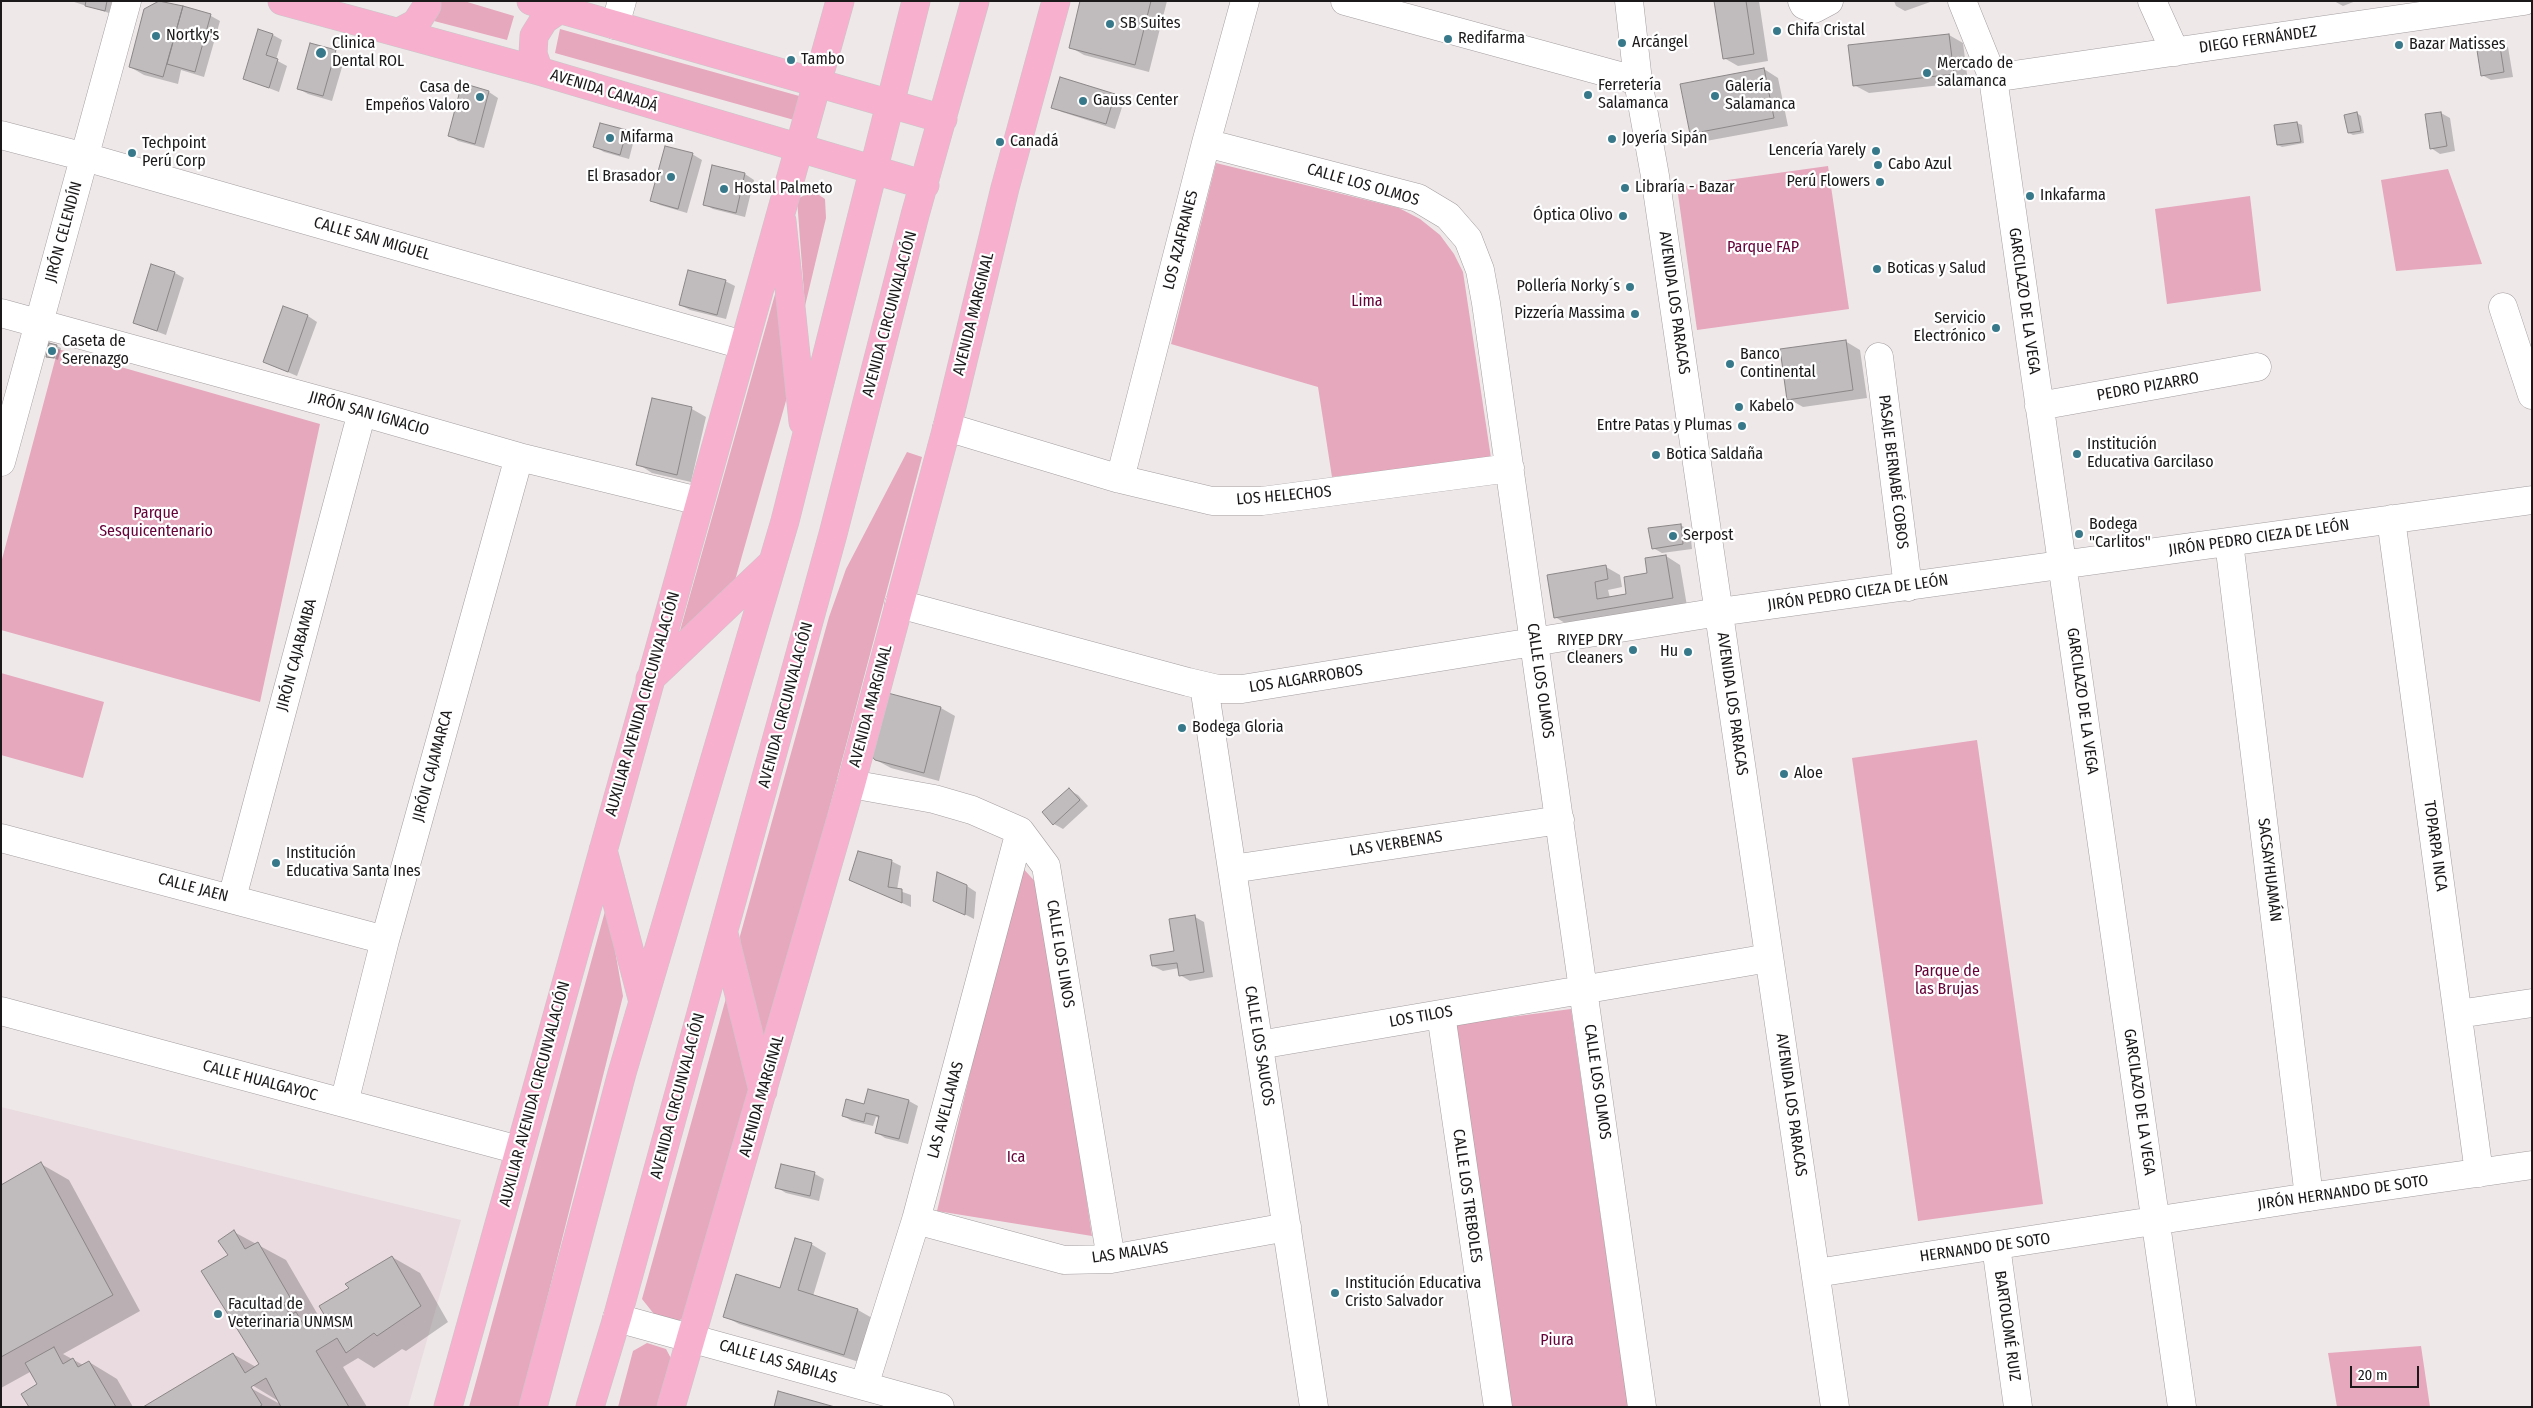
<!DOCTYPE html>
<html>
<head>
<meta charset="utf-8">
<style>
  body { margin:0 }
  #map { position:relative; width:2533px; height:1408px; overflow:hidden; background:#eee8e9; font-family:"Fira Sans Condensed",sans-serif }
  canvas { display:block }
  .frame { position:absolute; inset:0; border:2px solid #1b191a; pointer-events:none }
  .scale { position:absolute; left:2350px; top:1366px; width:69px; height:22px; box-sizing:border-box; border:2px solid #1b191a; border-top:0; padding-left:6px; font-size:15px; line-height:18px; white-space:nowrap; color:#1b191a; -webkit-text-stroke:4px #fff; paint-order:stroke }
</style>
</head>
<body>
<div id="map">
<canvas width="2533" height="1408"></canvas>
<div class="frame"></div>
<div class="scale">20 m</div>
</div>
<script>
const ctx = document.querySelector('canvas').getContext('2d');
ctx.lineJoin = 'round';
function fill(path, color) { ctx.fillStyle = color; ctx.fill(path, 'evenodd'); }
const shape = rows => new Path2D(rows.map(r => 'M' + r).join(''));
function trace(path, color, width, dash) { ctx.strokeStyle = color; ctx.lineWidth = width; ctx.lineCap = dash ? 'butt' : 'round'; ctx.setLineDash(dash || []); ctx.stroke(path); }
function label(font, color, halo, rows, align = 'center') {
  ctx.font = font + ' "Fira Sans Condensed",sans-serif'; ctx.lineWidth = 4.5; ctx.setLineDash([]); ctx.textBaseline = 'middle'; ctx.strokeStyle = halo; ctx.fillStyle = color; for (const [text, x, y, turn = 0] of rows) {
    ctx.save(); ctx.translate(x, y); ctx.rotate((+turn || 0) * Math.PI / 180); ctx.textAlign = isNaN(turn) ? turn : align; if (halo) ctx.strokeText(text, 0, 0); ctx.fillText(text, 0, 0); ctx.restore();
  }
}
const built = shape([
  [1,1107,461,1220,408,1407,1,1407]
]);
const green = shape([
  [439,1,464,1,514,16,507,40,434,21],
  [560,29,817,101,812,125,555,53],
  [1216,163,1399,208,1420,219,1440,235,1454,254,1463,272,1491,458,1332,477,1318,387,1171,344],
  [1828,166,1849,309,1697,330,1677,187],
  [2448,169,2482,264,2396,271,2381,180],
  [816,193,825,199,826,218,805,306,797,199,807,194],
  [2250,196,2261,291,2167,304,2155,209],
  [783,266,797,362,734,584,674,652],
  [58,349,320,424,260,702,1,630,1,563],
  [907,452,922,457,767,1045,759,1044,741,957,740,936,829,617,846,569],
  [1,673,104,702,83,778,1,755],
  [1977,740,2043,1204,1918,1221,1852,758],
  [1020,865,1040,887,1092,1236,937,1211],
  [607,904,623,996,520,1407,469,1407],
  [728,991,750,1066,749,1112,693,1312,680,1320,669,1320,654,1314,642,1299],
  [1571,1009,1628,1407,1504,1407,1450,1025],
  [647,1343,666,1349,674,1364,663,1407,618,1407,633,1351],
  [2421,1346,2430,1407,2337,1407,2328,1353]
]);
const shadow = shape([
  [71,1,112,1,109,13],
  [161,1,211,16,220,21,204,77,181,70,178,84,144,75,130,67,145,10],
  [1082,1,1167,1,1149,72,1084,55,1070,47],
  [1715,1,1759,1,1768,61,1738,66,1724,58],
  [1894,1,1933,1,1905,11,1896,6],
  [2334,1,2356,1,2343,6],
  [273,35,282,40,276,60,287,66,279,92,245,79],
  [1949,35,1963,43,1968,82,1869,93,1854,85],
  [2499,41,2508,47,2513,77,2491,80,2482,75],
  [335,52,345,57,332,101,308,94,299,89],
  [1764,69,1778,78,1788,126,1706,141,1691,133],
  [489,92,498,98,484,148,458,141,449,135],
  [1115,95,1124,101,1115,129,1062,112,1052,107],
  [2357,113,2361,116,2364,133,2353,135,2349,133],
  [2441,113,2450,118,2455,151,2440,154,2431,148],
  [2297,123,2302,125,2304,143,2282,147,2278,145,2275,126],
  [626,131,635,136,629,159,604,152,595,147],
  [692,154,702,160,687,213,660,205,651,200],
  [745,174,754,180,745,217,713,209,704,204],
  [175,273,184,278,166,335,134,323],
  [725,281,735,286,726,319,690,310,680,305],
  [308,316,317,322,297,376,264,362],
  [1845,341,1860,350,1867,398,1803,407,1789,399],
  [57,346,61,348,58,360,48,356],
  [692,409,706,417,691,482,652,473,638,464],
  [1680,525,1690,530,1692,549,1662,553,1653,548],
  [1666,556,1680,565,1687,606,1570,626,1555,617,1606,567,1620,575,1622,587,1608,590,1610,598,1628,595],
  [941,708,955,716,939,781,891,768,876,760],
  [1069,790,1078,795,1088,806,1063,829,1054,824],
  [891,861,901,866,897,890,911,895,911,907,851,880],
  [967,886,976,892,974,919,943,903],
  [1195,917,1204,922,1213,977,1190,981,1180,975,1179,968,1163,971,1153,966,1175,952],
  [909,1101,918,1106,908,1144,885,1138,876,1132,880,1118,876,1117,873,1126,852,1121,843,1116,865,1105],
  [41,1164,69,1180,140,1311,63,1354,83,1365,89,1362,117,1379,133,1407,30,1407,39,1385,30,1372,1,1388,1,1186],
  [782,1165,815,1174,824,1179,819,1201,786,1193,776,1187],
  [234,1232,286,1260,318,1315,311,1320,314,1324,326,1316,351,1288,392,1257,420,1273,448,1322,406,1351,402,1349,374,1368,358,1358,343,1367,367,1407,145,1407,233,1354,256,1367,260,1365,230,1255],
  [247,1382,280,1402,280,1404,245,1385],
  [811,1244,826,1253,813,1296,858,1310,872,1318,859,1362,739,1324,724,1316,780,1289]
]);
const building = shape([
  [86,1,107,1,105,11,85,6,86,1],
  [159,1,183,6,163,77,129,67,144,9,159,1],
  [1080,1,1151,1,1135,65,1069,48,1080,1],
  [1714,1,1746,1,1754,54,1723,59,1714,1],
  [183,6,211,14,195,72,167,64,183,6],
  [258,29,273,34,266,55,278,59,269,88,243,79,258,29],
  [1949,34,1954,74,1853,86,1848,45,1949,34],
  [2499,40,2504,72,2481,76,2476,44,2499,40],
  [310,43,336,50,323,96,297,89,310,43],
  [1764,68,1774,118,1690,134,1680,84,1764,68],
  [1060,77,1115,94,1106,124,1051,108,1060,77],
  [462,83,489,91,475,144,448,136,462,83],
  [2357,112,2361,131,2348,133,2344,115,2357,112],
  [2441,112,2447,146,2430,149,2425,114,2441,112],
  [2297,122,2301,142,2277,145,2274,125,2297,122],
  [600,123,627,130,620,155,593,147,600,123],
  [665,146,693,153,678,209,650,201,665,146],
  [712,165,745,173,736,213,703,205,712,165],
  [151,264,175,272,157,331,133,323,151,264],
  [688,270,726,280,717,315,679,305,688,270],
  [283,306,308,315,288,372,263,362,283,306],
  [1846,340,1853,390,1787,400,1780,349,1846,340],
  [49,343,57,345,54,358,46,357,49,343],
  [652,398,692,407,677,475,636,465,652,398],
  [1681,524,1683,544,1652,549,1648,528,1681,524],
  [1666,555,1673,598,1554,618,1547,575,1606,565,1608,579,1595,582,1597,599,1626,594,1624,577,1647,573,1645,558,1666,555],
  [884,692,941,707,924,773,875,760,869,753,884,692],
  [1069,788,1080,800,1053,825,1042,812,1069,788],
  [858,851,892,860,888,887,902,889,902,903,849,880,858,851],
  [937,872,967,885,965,915,933,901,937,872],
  [1195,915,1204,972,1179,976,1177,963,1152,966,1150,955,1174,951,1169,919,1195,915],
  [868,1089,909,1100,899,1139,875,1133,879,1116,866,1113,864,1122,842,1116,846,1099,864,1104,868,1089],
  [41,1162,113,1295,1,1357,1,1185,41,1162],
  [781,1164,815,1172,810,1196,775,1188,781,1164],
  [234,1230,245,1249,258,1242,291,1299,283,1303,290,1315,296,1312,305,1327,325,1316,319,1306,349,1288,345,1284,392,1256,421,1306,377,1336,374,1333,346,1353,337,1338,316,1351,349,1407,281,1407,266,1378,251,1387,262,1405,259,1407,143,1407,233,1353,245,1373,259,1364,201,1271,228,1255,218,1241,234,1230],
  [795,1238,812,1243,798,1290,858,1309,844,1355,723,1317,736,1274,780,1288,795,1238],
  [54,1347,63,1364,73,1358,78,1367,89,1361,116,1407,29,1407,21,1394,37,1384,25,1363,54,1347],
  [778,1391,835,1407,774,1407,778,1391]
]);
const minor = shape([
  [1345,1,1638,81],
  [1629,1,1638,81,1655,176,1835,1407],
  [1802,1,1804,5,1814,9,1829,1],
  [1962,1,1993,78,2182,1407],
  [2152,1,2175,52],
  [615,25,622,1],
  [1993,78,2524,1],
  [1,135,85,157,743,345],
  [1206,143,1418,198,1448,216,1468,239,1480,270,1486,303,1642,1407],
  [2503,307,2532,395],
  [1,313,362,412,519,457,699,501],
  [1879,357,1908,587],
  [2039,406,2257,367],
  [947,427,1120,479,1212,501,1262,501,1510,468],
  [1,462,127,1],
  [1120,479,1206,143,1245,1],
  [2391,519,2479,1173],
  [2229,542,2309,1197],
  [899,604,1188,682,1218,689,1242,689,1719,612,2532,500],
  [1204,686,1314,1407],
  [851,784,934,799,972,810,1020,831,1046,866,1111,1259],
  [1,838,385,940],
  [1232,869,1560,820],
  [232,898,362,412],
  [1,1011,519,1150],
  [1441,1014,1498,1407],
  [2458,1014,2532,1003],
  [1259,1045,1769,958],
  [344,1103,385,940,519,457],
  [916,1220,1064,1260,1111,1259,1287,1227],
  [1996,1246,2018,1407],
  [1816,1273,2309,1197,2532,1165],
  [617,1318,940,1407],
  [864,1386,916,1220,1020,831]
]);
const major = shape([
  [282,1,539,71,925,185],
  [531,1,943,119],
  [399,32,416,23,427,6,427,1],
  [539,71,533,54,534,36,544,20,560,9],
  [782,221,803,422],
  [650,679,771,564],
  [603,850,643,1002],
  [724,934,763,1091],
  [448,1407,840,1],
  [533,1407,622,1073,785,521,916,1],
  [590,1407,617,1318,833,534,915,215,975,1],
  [671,1407,851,784,947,427,1005,188,1056,1]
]);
const markers = [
  [1110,24,5,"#37798a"],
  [1777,31,5,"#37798a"],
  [156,36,5,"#37798a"],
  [1448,39,5,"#37798a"],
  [1622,43,5,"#37798a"],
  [2399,45,5,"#37798a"],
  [321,53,6,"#37798a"],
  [791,60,5,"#37798a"],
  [1927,73,5,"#37798a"],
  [1588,95,5,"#37798a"],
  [1715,96,5,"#37798a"],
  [480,97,5,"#37798a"],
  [1083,101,5,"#37798a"],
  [610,138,5,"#37798a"],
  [1612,139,5,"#37798a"],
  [1000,142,5,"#37798a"],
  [1876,151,5,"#37798a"],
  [132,153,5,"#37798a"],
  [1878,165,5,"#37798a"],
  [671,177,5,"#37798a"],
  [1880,182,5,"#37798a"],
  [1625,188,5,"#37798a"],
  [724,189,5,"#37798a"],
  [2030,196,5,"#37798a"],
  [1623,216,5,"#37798a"],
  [1877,269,5,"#37798a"],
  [1630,287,5,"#37798a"],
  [1635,314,5,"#37798a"],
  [1996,328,5,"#37798a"],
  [52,351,5,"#37798a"],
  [1730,364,5,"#37798a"],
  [1739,407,5,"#37798a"],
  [1742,426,5,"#37798a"],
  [2077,454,5,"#37798a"],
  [1656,455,5,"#37798a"],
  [2079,534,5,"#37798a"],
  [1673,536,5,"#37798a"],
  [1633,650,5,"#37798a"],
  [1688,652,5,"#37798a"],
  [1182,728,5,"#37798a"],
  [1784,774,5,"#37798a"],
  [276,863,5,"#37798a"],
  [1335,1293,5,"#37798a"],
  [218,1314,5,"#37798a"]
];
const poiNames = [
  ["SB Suites",1120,24],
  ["Chifa Cristal",1787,31],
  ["Nortky's",166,36],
  ["Redifarma",1458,39],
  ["Arcángel",1632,43],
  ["Clinica",332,44],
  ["Dental ROL",332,62],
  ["Bazar Matisses",2409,45],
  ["Tambo",801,60],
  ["Mercado de",1937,64],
  ["salamanca",1937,82],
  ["Ferretería",1598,86],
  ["Salamanca",1598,104],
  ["Galería",1725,87],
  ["Salamanca",1725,105],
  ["Casa de",470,88,"right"],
  ["Empeños Valoro",470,106,"right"],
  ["Gauss Center",1093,101],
  ["Mifarma",620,138],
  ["Joyería Sipán",1622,139],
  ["Canadá",1010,142],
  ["Techpoint",142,144],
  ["Perú Corp",142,162],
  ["Lencería Yarely",1866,151,"right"],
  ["Cabo Azul",1888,165],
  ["El Brasador",661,177,"right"],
  ["Perú Flowers",1870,182,"right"],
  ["Libraría - Bazar",1635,188],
  ["Hostal Palmeto",734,189],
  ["Inkafarma",2040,196],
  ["Óptica Olivo",1613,216,"right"],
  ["Boticas y Salud",1887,269],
  ["Pollería Norky´s",1620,287,"right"],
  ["Pizzería Massima",1625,314,"right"],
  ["Servicio",1986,319,"right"],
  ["Electrónico",1986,337,"right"],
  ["Caseta de",62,342],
  ["Serenazgo",62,360],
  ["Banco",1740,355],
  ["Continental",1740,373],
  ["Kabelo",1749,407],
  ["Entre Patas y Plumas",1732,426,"right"],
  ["Institución",2087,445],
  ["Educativa Garcilaso",2087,463],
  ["Botica Saldaña",1666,455],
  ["Bodega",2089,525],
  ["\"Carlitos\"",2089,543],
  ["Serpost",1683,536],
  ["RIYEP DRY",1623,641,"right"],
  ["Cleaners",1623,659,"right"],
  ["Hu",1678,652,"right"],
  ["Bodega Gloria",1192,728],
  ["Aloe",1794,774],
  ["Institución",286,854],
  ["Educativa Santa Ines",286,872],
  ["Institución Educativa",1345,1284],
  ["Cristo Salvador",1345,1302],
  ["Facultad de",228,1305],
  ["Veterinaria UNMSM",228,1323]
];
const streetNames = [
  ["DIEGO FERNÁNDEZ",2258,40,-8],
  ["AVENIDA CANADÁ",604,91,17],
  ["CALLE LOS OLMOS",1363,185,16],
  ["JIRÓN CELENDÍN",64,232,-75],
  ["CALLE SAN MIGUEL",372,239,16],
  ["LOS AZAFRANES",1181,240,-76],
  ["GARCILAZO DE LA VEGA",2024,301,82],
  ["AVENIDA LOS PARACAS",1674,303,82],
  ["AVENIDA CIRCUNVALACIÓN",890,314,-75],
  ["AVENIDA MARGINAL",974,314,-76],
  ["PEDRO PIZARRO",2148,387,-10],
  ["JIRÓN SAN IGNACIO",369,414,16],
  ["PASAJE BERNABÉ COBOS",1893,472,83],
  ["LOS HELECHOS",1284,496,-5],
  ["JIRÓN PEDRO CIEZA DE LEÓN",2259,538,-8],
  ["JIRÓN PEDRO CIEZA DE LEÓN",1858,593,-8],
  ["JIRÓN CAJABAMBA",297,655,-75],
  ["LOS ALGARROBOS",1306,679,-9],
  ["CALLE LOS OLMOS",1540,681,82],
  ["GARCILAZO DE LA VEGA",2082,701,82],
  ["AUXILIAR AVENIDA CIRCUNVALACIÓN",643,704,-74],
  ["AVENIDA LOS PARACAS",1732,704,82],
  ["AVENIDA CIRCUNVALACIÓN",786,705,-75],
  ["AVENIDA MARGINAL",871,706,-75],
  ["JIRÓN CAJAMARCA",433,766,-75],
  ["LAS VERBENAS",1396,844,-9],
  ["TOPARPA INCA",2435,846,82],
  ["SACSAYHUAMÁN",2269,870,83],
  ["CALLE JAEN",193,888,15],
  ["CALLE LOS LINOS",1060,954,81],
  ["LOS TILOS",1421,1017,-10],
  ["CALLE LOS SAUCOS",1259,1046,81],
  ["CALLE HUALGAYOC",260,1081,15],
  ["CALLE LOS OLMOS",1597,1082,82],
  ["AUXILIAR AVENIDA CIRCUNVALACIÓN",535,1094,-75],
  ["AVENIDA CIRCUNVALACIÓN",678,1096,-75],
  ["AVENIDA MARGINAL",762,1096,-74],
  ["GARCILAZO DE LA VEGA",2139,1102,82],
  ["AVENIDA LOS PARACAS",1791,1105,82],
  ["LAS AVELLANAS",946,1110,-75],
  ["JIRÓN HERNANDO DE SOTO",2343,1193,-8],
  ["CALLE LOS TREBOLES",1467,1196,82],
  ["HERNANDO DE SOTO",1985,1248,-8],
  ["LAS MALVAS",1130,1253,-8],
  ["BARTOLOMÉ RUIZ",2007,1326,82],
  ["CALLE LAS SABILAS",778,1362,16]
];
const parkNames = [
  ["Parque FAP",1763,248],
  ["Lima",1367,302],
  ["Parque",156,514],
  ["Sesquicentenario",156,532],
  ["Parque de",1947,972],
  ["las Brujas",1947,990],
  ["Ica",1016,1158],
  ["Piura",1557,1341]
];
fill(built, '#e9dbdf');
fill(green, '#e5a8bd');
fill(shadow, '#0003');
fill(building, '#c0bbbc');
trace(building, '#8b8687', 1);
trace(minor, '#a49ea0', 29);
trace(major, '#c8c8c8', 29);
trace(minor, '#fff', 28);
trace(major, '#f7b0cd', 28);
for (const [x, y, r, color] of markers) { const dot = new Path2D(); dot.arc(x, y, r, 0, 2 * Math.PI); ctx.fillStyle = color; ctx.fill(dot); trace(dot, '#fff', 2); }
label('16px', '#1b191a', '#fff', poiNames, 'left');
label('16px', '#1b191a', '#fff', streetNames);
label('16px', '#650238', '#fff', parkNames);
</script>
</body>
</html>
